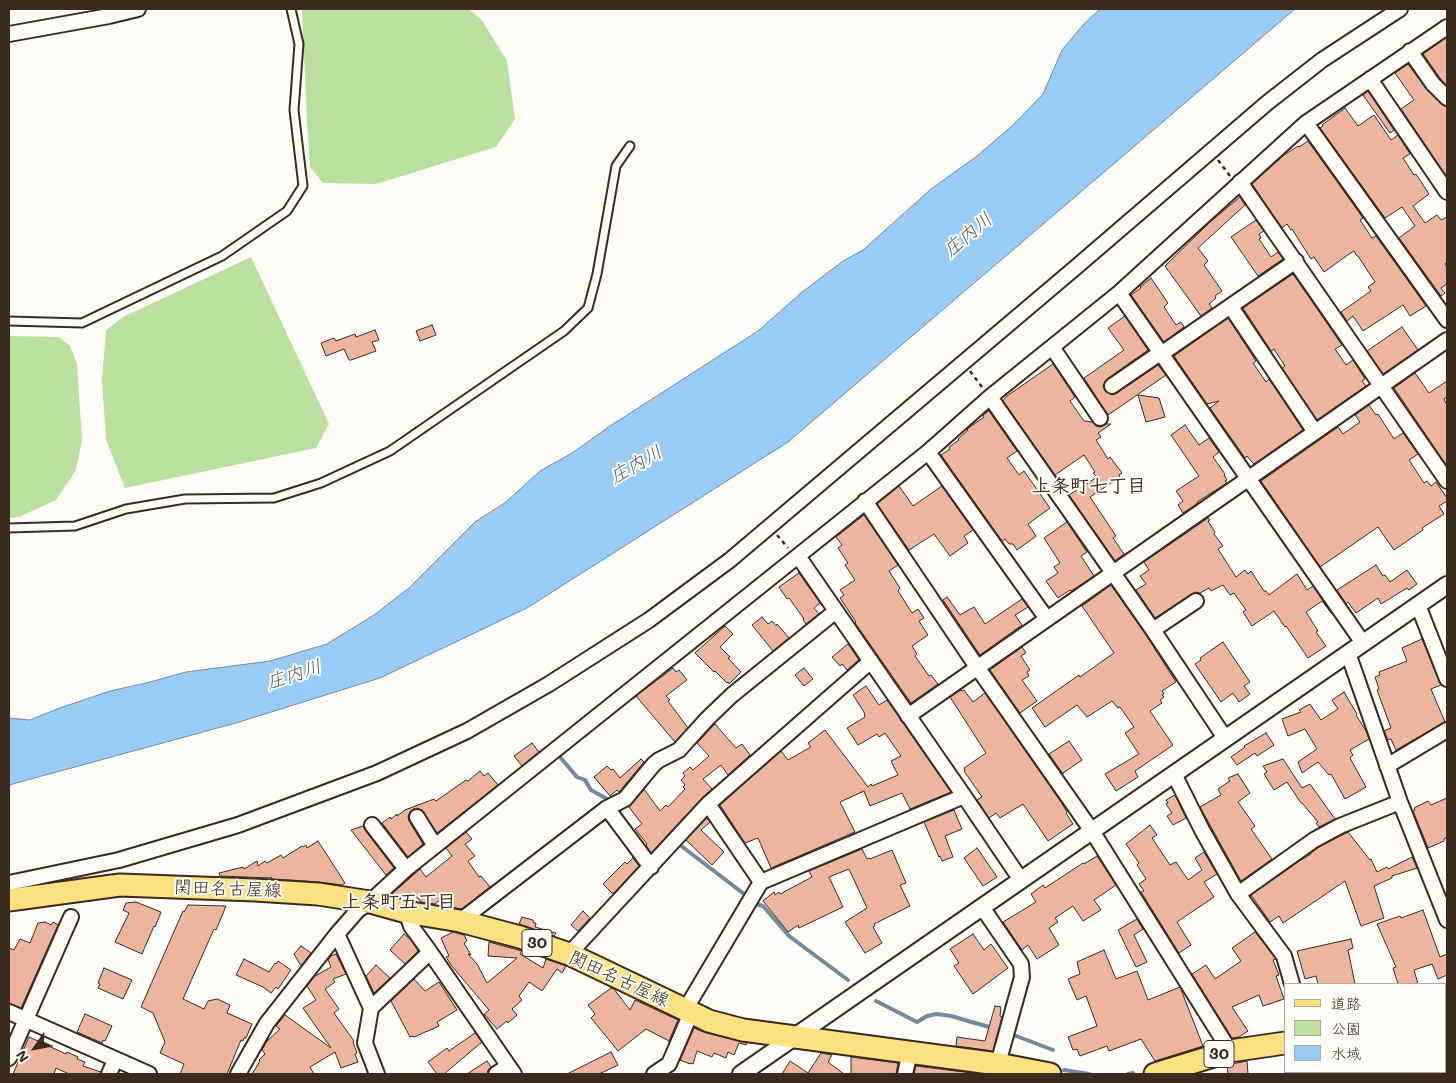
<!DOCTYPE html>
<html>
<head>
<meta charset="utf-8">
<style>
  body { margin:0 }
  #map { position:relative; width:1456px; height:1083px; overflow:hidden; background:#fdfcf7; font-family:Mali,"Klee One",sans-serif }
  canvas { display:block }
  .frame { position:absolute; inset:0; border:10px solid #3b2a1e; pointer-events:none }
  .legend { position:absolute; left:1284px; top:983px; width:162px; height:90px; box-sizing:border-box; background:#fdfcf7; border:1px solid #afa8a0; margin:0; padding:6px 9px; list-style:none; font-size:15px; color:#3b2a1e }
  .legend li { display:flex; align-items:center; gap:10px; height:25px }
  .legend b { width:25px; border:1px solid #afa8a0 }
  .north { position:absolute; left:10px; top:1023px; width:50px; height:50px; -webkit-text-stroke:4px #fdfcf7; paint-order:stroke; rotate:237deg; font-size:14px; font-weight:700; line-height:20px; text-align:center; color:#3b2a1e }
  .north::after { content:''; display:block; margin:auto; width:18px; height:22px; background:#3b2a1e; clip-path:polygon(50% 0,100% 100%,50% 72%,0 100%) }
</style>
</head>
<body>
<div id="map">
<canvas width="1456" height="1083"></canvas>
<div class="frame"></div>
<ul class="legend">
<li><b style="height:6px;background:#fbe180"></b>道路</li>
<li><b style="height:14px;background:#b9e19d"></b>公園</li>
<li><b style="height:14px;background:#98ccf5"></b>水域</li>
</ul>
<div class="north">N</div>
</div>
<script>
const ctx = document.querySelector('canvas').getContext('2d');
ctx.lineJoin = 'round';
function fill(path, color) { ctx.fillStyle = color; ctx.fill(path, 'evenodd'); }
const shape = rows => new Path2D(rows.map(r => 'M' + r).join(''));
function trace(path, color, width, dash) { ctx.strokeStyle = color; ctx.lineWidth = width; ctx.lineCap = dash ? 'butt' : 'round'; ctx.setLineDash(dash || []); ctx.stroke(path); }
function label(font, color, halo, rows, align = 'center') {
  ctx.font = font + ' Mali,"Klee One",sans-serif'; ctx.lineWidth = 4; ctx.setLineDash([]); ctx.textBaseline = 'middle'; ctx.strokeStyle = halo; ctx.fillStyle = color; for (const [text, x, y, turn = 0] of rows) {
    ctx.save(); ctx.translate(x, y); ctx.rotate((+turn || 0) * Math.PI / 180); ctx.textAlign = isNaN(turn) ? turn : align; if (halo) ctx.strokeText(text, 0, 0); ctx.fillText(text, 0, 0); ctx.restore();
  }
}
const green = shape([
  [302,9,468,9,481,19,507,61,515,119,496,147,376,184,323,183,310,167,307,121],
  [251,257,329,424,316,448,125,488,106,440,102,379,106,330,123,317],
  [9,336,59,337,70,346,77,364,82,440,76,470,56,500,19,517,9,518]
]);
const water = shape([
  [1100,9,1295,9,788,442,527,608,380,678,236,723,9,785,9,718,30,720,57,709,110,691,150,682,186,672,270,661,327,644,374,615,409,588,475,522,506,502,540,471,572,453,610,426,758,331,801,293,843,261,863,250,931,189,977,156,1013,125,1043,94,1062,50,1083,25,1100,9]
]);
const stream = shape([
  [560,757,577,777,585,780,591,790,607,799],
  [680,845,748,897],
  [755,904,763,906,789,936,848,980],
  [429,940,454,975],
  [876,1001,917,1022,927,1016,937,1014,951,1016,1003,1031],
  [1445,1006,1447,1005],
  [1011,1034,1053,1050],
  [1064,1070,1089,1074],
  [1128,1074,1133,1073]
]);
const building = shape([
  [1447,37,1447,86,1440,78,1423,54,1447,37],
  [1408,64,1427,90,1441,104,1447,107,1447,177,1401,109,1414,100,1395,73,1408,64],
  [1368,91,1394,130,1390,133,1363,95,1368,91],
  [1345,108,1358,126,1374,115,1391,140,1398,135,1410,154,1403,158,1414,175,1416,174,1429,194,1413,206,1425,223,1437,215,1441,220,1447,217,1447,262,1445,264,1447,268,1447,284,1441,288,1445,293,1441,296,1399,238,1415,226,1402,207,1385,218,1320,128,1323,126,1322,125,1345,108],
  [1308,141,1363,218,1360,220,1372,238,1376,236,1426,306,1410,316,1403,305,1363,331,1353,316,1347,321,1341,312,1371,291,1368,287,1375,282,1358,256,1357,256,1354,251,1352,252,1324,272,1314,257,1311,259,1292,229,1291,230,1287,224,1282,228,1252,184,1284,155,1298,146,1299,147,1308,141],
  [1240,197,1245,205,1198,248,1208,261,1204,265,1222,291,1215,296,1216,298,1209,304,1212,308,1201,316,1165,266,1210,222,1240,197],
  [1256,220,1264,231,1259,234,1261,238,1259,239,1271,257,1278,252,1283,259,1258,276,1231,237,1256,220],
  [1293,274,1342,345,1335,349,1346,365,1353,360,1365,379,1362,381,1366,386,1317,420,1282,368,1285,366,1274,349,1271,351,1243,308,1293,274],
  [1151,278,1168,303,1164,307,1176,325,1181,322,1184,327,1164,342,1131,295,1141,288,1140,287,1151,278],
  [1125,316,1148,350,1107,379,1103,386,1105,391,1112,395,1117,393,1158,365,1166,375,1108,415,1084,378,1124,350,1108,328,1125,316],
  [1228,318,1256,361,1253,363,1266,382,1269,379,1303,430,1254,464,1251,461,1247,456,1245,458,1210,408,1219,401,1207,404,1174,356,1228,318],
  [432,325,436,335,420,341,416,331,432,325],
  [1402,327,1418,350,1383,374,1367,351,1402,327],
  [375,330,379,340,372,342,376,351,351,360,349,360,344,349,326,356,321,343,334,338,336,341,355,334,356,337,375,330],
  [1053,364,1075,397,1070,401,1084,421,1092,422,1096,426,1100,427,1106,424,1111,424,1098,433,1101,437,1096,440,1108,459,1110,457,1122,473,1119,475,1120,477,1090,497,1116,536,1113,538,1124,554,1115,561,1069,495,1097,477,1093,473,1095,472,1084,455,1055,475,1003,401,1007,396,1053,364],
  [1415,373,1429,393,1447,381,1447,397,1444,399,1447,405,1447,466,1394,388,1415,373],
  [1138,395,1159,398,1165,417,1146,422,1138,395],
  [1369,405,1376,415,1378,414,1394,439,1403,433,1418,454,1409,460,1424,483,1427,481,1431,486,1436,482,1447,498,1447,501,1439,506,1444,514,1422,528,1423,530,1394,550,1378,527,1320,567,1261,481,1338,427,1343,434,1360,422,1355,415,1369,405],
  [989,411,1017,451,1007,458,1019,475,1024,471,1050,508,1028,524,1036,536,1017,550,1013,544,1009,544,1005,539,1002,541,941,455,950,449,949,447,959,440,958,439,968,430,967,429,984,417,983,415,989,411],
  [1185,425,1199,445,1209,438,1219,452,1213,457,1225,474,1224,475,1227,480,1225,481,1227,483,1197,502,1198,503,1183,513,1178,505,1183,501,1176,491,1199,476,1171,435,1185,425],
  [899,486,913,506,942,486,973,530,964,536,968,543,950,556,934,534,909,550,877,504,899,486],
  [864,515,898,565,889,571,900,588,898,591,912,613,918,609,924,618,919,621,928,635,912,646,917,654,915,656,929,676,931,675,938,684,911,703,860,630,855,623,856,622,840,598,844,595,840,590,855,580,845,565,848,563,838,548,842,545,836,537,864,515],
  [1208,518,1210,520,1208,521,1215,532,1214,534,1223,546,1218,549,1236,577,1245,570,1248,574,1251,571,1264,591,1266,591,1269,595,1297,574,1307,590,1313,586,1332,614,1322,601,1306,612,1318,631,1316,632,1326,646,1308,658,1286,626,1285,627,1274,611,1252,626,1243,612,1246,610,1234,593,1230,595,1223,585,1211,591,1209,588,1200,593,1196,592,1192,594,1155,618,1136,590,1146,584,1140,576,1149,570,1144,562,1208,518],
  [1067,522,1087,552,1081,556,1094,576,1071,591,1070,590,1058,598,1046,581,1058,573,1054,567,1060,563,1044,538,1067,522],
  [1376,565,1383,576,1385,575,1390,582,1407,570,1417,584,1409,590,1407,588,1381,604,1378,598,1356,613,1348,602,1346,604,1337,590,1376,565],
  [799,573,820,603,814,608,819,614,806,624,803,620,804,619,789,598,787,599,779,587,799,573],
  [1111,585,1146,635,1176,682,1162,691,1164,694,1162,695,1164,697,1160,700,1162,703,1150,711,1173,745,1135,771,1138,777,1116,791,1105,774,1139,754,1125,733,1134,727,1120,707,1118,708,1112,701,1087,717,1077,705,1045,727,1032,708,1079,675,1080,677,1114,653,1082,606,1111,585],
  [947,597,960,615,974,607,985,624,1022,599,1028,607,1015,615,1022,625,980,655,943,600,947,597],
  [762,617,768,624,772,621,776,626,777,624,789,638,773,651,752,625,762,617],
  [725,626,733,634,720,647,730,657,728,658,741,672,729,684,728,682,727,683,715,671,714,672,695,653,725,626],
  [1422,639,1441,685,1431,689,1445,722,1396,750,1391,739,1388,740,1384,731,1391,728,1377,690,1379,689,1375,677,1380,675,1379,672,1407,661,1402,648,1422,639],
  [1223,642,1250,682,1244,686,1250,694,1239,702,1233,693,1221,702,1195,664,1201,660,1200,658,1223,642],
  [848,644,859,660,847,670,842,664,840,666,832,657,848,644],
  [1022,647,1026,653,1021,656,1030,670,1027,672,1029,676,1022,680,1037,701,1020,713,990,670,1022,647],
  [673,668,676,672,679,670,687,680,666,696,670,700,668,701,688,728,675,742,636,696,673,668],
  [804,668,813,679,804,686,795,675,804,668],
  [866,686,879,705,887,700,951,792,910,809,902,793,870,806,864,791,840,802,855,832,771,868,758,838,745,843,720,805,781,751,788,760,811,747,808,743,825,730,868,787,871,784,872,786,898,775,891,761,901,756,885,733,879,737,877,734,858,745,847,728,865,717,864,712,853,695,866,686],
  [961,690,962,691,964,690,973,702,985,693,1061,802,1067,812,1066,813,1073,824,1048,841,1023,804,1000,818,996,813,989,818,977,800,982,797,964,771,965,770,964,768,986,753,950,697,961,690],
  [1344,692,1357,714,1356,715,1366,731,1369,739,1350,750,1353,755,1350,758,1366,787,1345,799,1331,774,1329,775,1318,762,1302,773,1298,762,1317,749,1305,729,1288,736,1282,719,1301,712,1299,710,1310,704,1321,720,1338,709,1332,700,1344,692],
  [715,724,736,748,742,744,750,755,728,775,721,765,703,779,712,789,702,798,651,853,646,845,647,844,635,829,642,824,629,807,644,789,660,811,666,805,668,807,685,789,683,787,685,785,681,780,685,776,683,773,690,767,693,770,709,756,697,743,715,724],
  [1266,733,1274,745,1257,756,1255,753,1237,765,1231,757,1245,747,1244,746,1266,733],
  [1069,741,1082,760,1063,773,1063,774,1049,754,1069,741],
  [532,743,539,752,522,766,514,756,532,743],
  [641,759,644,762,619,792,617,790,610,796,594,777,607,766,611,770,613,769,620,778,641,759],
  [1283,759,1302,788,1310,784,1335,819,1319,827,1316,823,1318,822,1302,803,1301,803,1287,782,1274,790,1264,774,1267,772,1263,766,1283,759],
  [480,771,484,776,488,773,498,785,437,833,422,810,416,808,410,812,408,817,409,821,423,844,408,857,382,823,390,817,391,819,397,814,397,816,405,810,434,799,436,801,466,780,468,781,480,771],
  [1238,774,1250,793,1238,802,1255,826,1251,829,1272,859,1241,881,1200,807,1221,795,1218,789,1230,781,1228,778,1238,774],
  [1175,795,1186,818,1173,825,1167,816,1172,813,1166,804,1168,803,1166,800,1175,795],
  [1447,798,1447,837,1444,839,1444,841,1428,848,1413,811,1415,810,1414,808,1428,801,1431,805,1447,798],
  [954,810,962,829,945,836,953,857,942,861,940,856,939,857,924,822,954,810],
  [707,818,710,822,701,830,724,852,712,865,686,840,707,818],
  [1150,825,1157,835,1152,838,1170,865,1176,862,1188,880,1202,870,1195,858,1204,852,1217,874,1204,882,1214,897,1177,922,1191,945,1179,953,1141,892,1144,891,1139,884,1146,879,1137,865,1139,863,1126,844,1150,825],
  [363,826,365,830,394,868,386,875,351,830,363,826],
  [466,832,472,839,465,844,475,856,468,861,479,877,481,876,490,887,462,909,443,906,440,900,435,904,421,902,414,894,408,899,394,896,392,894,420,869,426,877,452,856,446,848,466,832],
  [1348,832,1370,860,1371,859,1377,872,1387,867,1388,869,1412,857,1417,868,1392,876,1392,878,1374,886,1384,918,1361,926,1345,881,1283,923,1279,916,1270,922,1251,895,1301,860,1311,854,1311,853,1319,847,1348,832],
  [318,841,345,883,342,885,319,882,272,879,271,877,270,878,220,876,219,873,243,867,244,869,257,861,258,866,265,861,267,863,281,855,283,858,302,846,303,847,306,845,307,848,318,841],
  [977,848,997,877,983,886,964,858,977,848],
  [862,849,867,859,869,858,870,859,892,850,906,883,900,885,910,906,874,924,875,926,873,927,882,943,865,953,845,922,867,908,849,869,829,877,843,907,799,928,798,925,788,932,763,901,774,892,775,895,779,892,780,894,812,877,809,871,862,849],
  [1097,856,1116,885,1094,900,1101,910,1083,921,1073,906,1055,918,1058,922,1049,928,1059,945,1037,959,1028,945,1022,950,1003,922,1036,902,1031,894,1043,885,1045,888,1083,863,1084,864,1097,856],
  [633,858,639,866,614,893,612,893,603,884,625,862,627,864,633,858],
  [136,902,161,912,155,927,154,926,142,954,115,942,129,913,123,910,126,903,136,902],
  [188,905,226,906,216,930,214,929,183,999,204,1009,208,1001,217,999,230,1005,227,1013,252,1024,246,1038,244,1038,243,1041,241,1040,227,1074,180,1074,184,1064,160,1053,165,1042,153,1013,141,1007,183,911,184,912,188,905],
  [1423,910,1440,957,1447,954,1447,975,1438,979,1432,964,1414,970,1418,984,1398,984,1393,968,1396,967,1377,924,1400,916,1401,918,1423,910],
  [583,911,590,918,578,931,571,925,583,911],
  [522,917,533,920,534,923,536,923,535,927,556,933,554,936,519,924,522,917],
  [1137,919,1143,929,1134,935,1147,962,1136,967,1118,930,1137,919],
  [45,922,51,925,53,922,58,925,21,1008,9,1003,9,948,14,950,20,939,30,943,38,923,45,922],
  [453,932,464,935,467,941,464,943,471,955,468,954,477,964,487,983,517,958,488,956,489,942,522,951,520,954,543,968,546,959,566,966,562,973,557,969,542,991,529,982,519,996,522,1000,512,1009,517,1015,508,1023,507,1021,497,1029,484,1014,489,1010,451,965,446,957,449,956,441,938,453,932],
  [1255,932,1276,959,1273,960,1279,975,1276,976,1284,999,1263,1006,1259,995,1232,1007,1248,1031,1239,1037,1232,1038,1192,974,1206,965,1215,979,1241,961,1232,948,1255,932],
  [404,934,411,940,418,951,405,964,390,950,404,934],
  [973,934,984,950,991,944,1008,968,973,994,954,966,959,963,950,949,973,934],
  [1351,939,1353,948,1348,950,1355,984,1318,984,1316,976,1305,979,1297,951,1351,939],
  [301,946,311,953,301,966,294,954,301,946],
  [1104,950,1116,979,1137,971,1148,1000,1180,987,1203,1046,1155,1061,1141,1039,1109,1051,1107,1046,1080,1056,1077,1049,1073,1050,1068,1037,1097,1026,1086,996,1077,1000,1068,979,1080,974,1077,962,1104,950],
  [336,954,346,974,333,979,335,982,325,989,339,1009,334,1013,354,1041,353,1042,357,1053,355,1054,358,1062,341,1068,335,1052,310,1067,314,1074,252,1074,260,1061,259,1060,265,1054,262,1050,267,1041,280,1029,276,1026,285,1015,331,1048,303,1008,316,1000,307,986,315,976,331,967,328,960,331,956,336,954],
  [244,959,269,972,275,963,276,964,278,961,291,970,278,989,276,987,271,993,263,987,236,975,244,959],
  [376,965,390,978,374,993,366,976,376,965],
  [104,968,132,980,123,999,98,988,100,984,98,983,104,968],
  [414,979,425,991,439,982,457,1010,437,1022,439,1026,414,1037,413,1036,410,1037,391,1001,414,979],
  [611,988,614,989,630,1010,635,1000,678,1020,669,1041,646,1029,618,1051,591,1018,595,1014,588,1005,611,988],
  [995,1006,1001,1007,1000,1016,1002,1017,993,1051,956,1046,957,1037,985,1041,995,1006],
  [85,1014,112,1026,105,1041,103,1040,102,1043,77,1032,85,1014],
  [694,1028,706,1033,747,1043,746,1045,739,1043,734,1055,728,1052,726,1058,714,1053,712,1057,697,1051,693,1064,690,1063,690,1064,680,1060,694,1028],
  [475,1033,482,1042,444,1074,437,1074,428,1062,447,1048,449,1051,475,1033],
  [29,1037,66,1054,67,1052,78,1057,77,1059,85,1062,83,1066,101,1072,100,1074,69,1074,56,1068,54,1074,13,1074,29,1037],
  [611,1052,618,1065,599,1074,567,1074,611,1052],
  [821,1053,832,1055,828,1062,844,1074,782,1074,790,1061,808,1073,821,1053],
  [851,1057,898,1063,896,1074,851,1074,851,1057],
  [487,1061,491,1067,488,1070,487,1074,467,1074,487,1061],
  [1247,1061,1248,1074,1228,1074,1227,1065,1247,1061],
  [916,1066,980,1074,914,1074,916,1066]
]);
const path = shape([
  [1218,160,1230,176],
  [970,371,982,387],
  [777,535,788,548]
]);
const service = shape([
  [9,321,82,323,222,256,287,211,303,186,294,110,299,44,291,9],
  [9,528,75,526,126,509,185,499,274,498,321,483,390,451,564,331,588,308,597,274,616,166,630,146]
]);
const minor = shape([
  [9,34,109,16,138,9],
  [1410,51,1433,84,1447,98],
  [1370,79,1447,192],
  [1306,123,1447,320],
  [1240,182,1447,481],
  [1119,293,1363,643],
  [1231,307,1315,432],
  [1052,347,1100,418],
  [1161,354,1296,261],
  [1112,386,1160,353],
  [990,397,1153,630,1225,738],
  [928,452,1047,619],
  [865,501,977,667,1092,831,1230,1051],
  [798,556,964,796,1021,880],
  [1418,605,1447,679],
  [1153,630,1196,601],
  [1348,653,1400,802,1447,920],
  [908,716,1447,340],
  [1387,766,1447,730],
  [1174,774,1202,830,1238,894,1284,956,1292,984],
  [708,804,761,882],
  [607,808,651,867],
  [417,817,435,846],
  [372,825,406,869],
  [9,883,119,860,238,825,377,773,467,731,549,684,649,620,730,560,1075,268,1267,103,1322,60,1400,9],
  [1238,894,1314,840,1340,826,1400,802],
  [982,907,1021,964,1022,977,996,1071],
  [406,912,411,926,430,952,514,1074],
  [460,921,607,808,625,799,654,764,659,760,679,750,707,719,732,695,836,611],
  [337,934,371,1008],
  [569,954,708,804,871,661],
  [685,1010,761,882,964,796],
  [9,1012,149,1074],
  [9,1058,71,917],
  [1316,1072,1317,1074],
  [1438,1072,1438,1074],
  [109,1074,115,1060],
  [238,1074,267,1023,337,934,358,910,370,902,406,869,435,846,928,452,990,397,1119,293,1306,123,1447,27],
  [377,1074,365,1043,371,1008,430,952],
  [496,1074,508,1066],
  [654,1074,669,1064,691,1013],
  [905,1074,910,1052]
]);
const tertiary = shape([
  [741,1074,1447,585]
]);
const primary = shape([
  [9,900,120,885,255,890,318,894,370,902,406,912,460,921,520,937,569,954,709,1021,743,1030,998,1064,1050,1074],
  [1445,1046,1447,1045],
  [1155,1074,1230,1051,1285,1043]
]);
const shields = [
  [537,943,30],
  [1219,1054,30]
];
const shieldNames = [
  ["30",537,943],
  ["30",1219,1054]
];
const streetNames = [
  ["関田名古屋線",228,889,2],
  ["関田名古屋線",619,979,25]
];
const waterNames = [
  ["庄内川",968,235,-40],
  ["庄内川",636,465,-30],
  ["庄内川",294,675,-18]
];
const neighbourhoodNames = [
  ["上条町七丁目",1089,486],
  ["上条町五丁目",399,902]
];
fill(green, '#b9e19d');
fill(water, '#98ccf5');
trace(water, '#738b9f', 1);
trace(stream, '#738b9f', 4);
fill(building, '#ecb5a0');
trace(building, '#3b2a1e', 1);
trace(service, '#3b2a1e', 11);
trace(minor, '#3b2a1e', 18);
trace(tertiary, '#3b2a1e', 20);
trace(primary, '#3b2a1e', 25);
trace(path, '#3b2a1e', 2.5, [4, 4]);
trace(service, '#fdfcf7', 7);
trace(minor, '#fdfcf7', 14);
trace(tertiary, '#fdfcf7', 16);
trace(primary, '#fbe180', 21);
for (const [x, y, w] of shields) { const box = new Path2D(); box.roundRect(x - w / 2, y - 13.5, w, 27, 4); ctx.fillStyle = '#fdfcf7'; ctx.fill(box); trace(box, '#3b2a1e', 1); }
label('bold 16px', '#3b2a1e', null, shieldNames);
label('18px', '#3b2a1e', '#fdfcf7', streetNames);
label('italic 19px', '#575b5e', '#fdfcf7', waterNames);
label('bold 19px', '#3b2a1e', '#fdfcf7', neighbourhoodNames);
</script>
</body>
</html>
